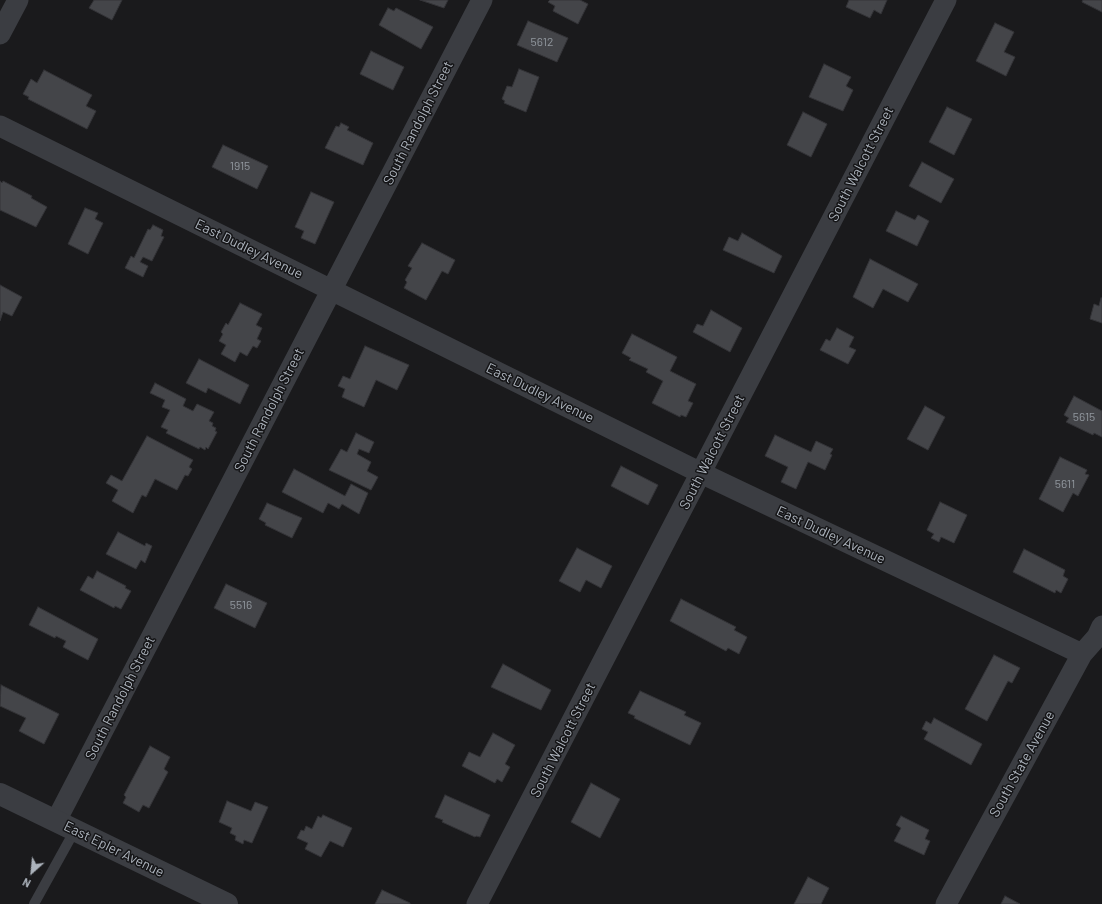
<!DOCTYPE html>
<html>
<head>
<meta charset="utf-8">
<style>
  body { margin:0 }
  #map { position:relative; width:1102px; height:904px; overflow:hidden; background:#1a1a1c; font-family:Barlow,sans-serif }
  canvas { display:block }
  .north { position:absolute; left:12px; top:852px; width:40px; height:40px; -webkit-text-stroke:3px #151517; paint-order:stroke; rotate:207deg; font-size:11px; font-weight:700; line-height:16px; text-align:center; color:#acb3bc }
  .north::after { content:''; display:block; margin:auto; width:14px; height:18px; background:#acb3bc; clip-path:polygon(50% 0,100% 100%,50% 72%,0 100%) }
</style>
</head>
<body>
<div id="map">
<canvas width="1102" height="904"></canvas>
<div class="north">N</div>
</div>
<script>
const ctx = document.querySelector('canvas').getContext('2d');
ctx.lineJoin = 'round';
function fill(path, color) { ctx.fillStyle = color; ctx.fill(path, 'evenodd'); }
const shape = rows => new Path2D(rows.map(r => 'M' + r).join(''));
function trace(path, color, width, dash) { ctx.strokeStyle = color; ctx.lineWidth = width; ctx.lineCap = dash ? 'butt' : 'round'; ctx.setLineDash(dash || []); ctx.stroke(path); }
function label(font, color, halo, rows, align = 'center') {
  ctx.font = font + ' Barlow,sans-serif'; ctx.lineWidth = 3; ctx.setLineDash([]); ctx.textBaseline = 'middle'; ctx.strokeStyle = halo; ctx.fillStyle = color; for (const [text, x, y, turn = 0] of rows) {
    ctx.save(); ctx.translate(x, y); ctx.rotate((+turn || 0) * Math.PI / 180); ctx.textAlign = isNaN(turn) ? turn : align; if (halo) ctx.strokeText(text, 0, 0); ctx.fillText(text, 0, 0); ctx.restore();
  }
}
const building = shape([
  [94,0,122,0,112,20,89,8,94,0],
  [420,0,448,0,444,8,420,0],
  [550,0,580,0,588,4,578,24,553,11,555,6,548,2,550,0],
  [849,0,887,0,881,14,874,10,870,18,846,7,849,0],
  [1083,0,1102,0,1102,12,1082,2,1083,0],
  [388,8,394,11,396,8,433,27,421,49,379,25,388,8],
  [528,21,568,38,557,62,517,45,528,21],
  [995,23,1014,32,1004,52,1015,57,1006,76,976,61,995,23],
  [371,51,404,67,393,90,360,74,371,51],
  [824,64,851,77,846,86,853,90,843,111,809,97,824,64],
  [519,69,539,77,526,112,504,103,505,101,502,99,507,86,512,87,519,69],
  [44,70,92,95,86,106,96,111,87,129,28,99,29,97,23,94,31,79,37,83,44,70],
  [947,107,972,119,954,155,929,142,947,107],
  [803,112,827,124,811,157,787,145,803,112],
  [341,123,349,127,347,130,373,143,363,165,325,148,336,126,339,127,341,123],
  [223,145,268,166,257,189,212,167,223,145],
  [922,162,954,179,941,203,909,186,922,162],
  [0,181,2,183,3,181,32,196,31,198,47,207,36,227,0,210,0,181],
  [311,192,334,202,315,244,301,238,304,231,295,227,311,192],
  [85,208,98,213,95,219,103,223,88,254,68,244,85,208],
  [896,211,915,220,918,215,929,221,917,246,886,231,896,211],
  [153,225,163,230,161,236,164,237,152,261,143,257,140,262,148,266,143,277,125,268,131,256,134,258,148,229,150,230,153,225],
  [742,233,782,256,774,273,723,250,729,237,738,241,742,233],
  [422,243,455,260,448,274,442,271,426,300,404,288,407,282,405,280,412,268,408,266,422,243],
  [870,259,918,284,908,302,883,289,873,308,853,297,870,259],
  [0,285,22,297,12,316,3,312,0,321,0,285],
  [1101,298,1102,298,1102,323,1090,319,1094,304,1099,306,1101,298],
  [240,303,262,314,256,325,262,328,257,339,261,341,257,348,253,346,247,356,240,352,235,362,221,354,226,345,219,341,223,334,221,332,226,323,228,325,240,303],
  [711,310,742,328,730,352,693,332,697,324,703,326,711,310],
  [837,328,854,337,849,347,856,350,848,364,820,350,826,339,830,341,837,328],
  [632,334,677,357,670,371,696,384,688,401,693,403,686,417,681,415,680,417,652,403,663,381,646,372,648,369,629,360,631,358,622,353,632,334],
  [365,346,409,365,397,390,376,380,364,407,342,397,345,389,338,386,343,376,350,379,365,346],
  [199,359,249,385,240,404,208,388,206,393,186,383,199,359],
  [155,383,186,399,183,406,193,411,197,404,214,412,209,421,213,423,212,426,216,428,215,431,217,432,208,449,206,447,205,450,200,447,199,449,166,433,168,430,161,427,170,410,162,407,165,400,150,393,155,383],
  [1074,396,1102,411,1102,437,1094,433,1093,435,1066,422,1069,418,1064,415,1074,396],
  [925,406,945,417,928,450,907,439,925,406],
  [356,433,374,442,369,453,359,449,357,454,371,462,367,471,378,477,371,490,329,470,341,449,347,452,356,433],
  [775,435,811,452,816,441,833,449,830,454,832,455,825,470,808,462,796,489,781,482,788,467,765,456,775,435],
  [147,436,193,460,189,467,192,469,188,476,185,475,177,490,155,479,146,497,142,495,133,513,112,501,118,490,106,483,111,475,122,481,147,436],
  [1060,457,1087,470,1085,474,1089,475,1078,496,1073,493,1063,512,1039,499,1060,457],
  [621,466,658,485,648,505,611,486,621,466],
  [294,469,345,496,351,484,368,493,359,514,342,504,339,509,328,503,323,513,282,492,294,469],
  [940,502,967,515,954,543,941,537,939,542,931,538,934,534,927,530,940,502],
  [267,503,302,518,292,538,265,525,266,523,259,519,267,503],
  [118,532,145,546,146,543,152,546,145,563,141,560,136,569,106,554,118,532],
  [577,548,612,566,601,588,586,580,580,592,559,581,577,548],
  [1024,549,1065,570,1063,576,1068,579,1061,593,1056,590,1055,593,1013,572,1024,549],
  [97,571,126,586,125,588,131,591,121,609,115,606,114,608,80,590,88,576,93,579,97,571],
  [226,584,267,603,255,628,214,608,226,584],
  [681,599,736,627,734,630,747,637,739,654,728,648,726,651,670,621,681,599],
  [38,607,98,639,88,660,63,647,66,641,56,636,55,638,29,625,38,607],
  [994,655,1020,668,1012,683,1008,681,987,721,965,709,994,655],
  [503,664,551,690,541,710,491,687,503,664],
  [1,685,59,714,44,744,19,731,26,718,0,706,1,685],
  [640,691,686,712,684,715,701,723,690,745,634,718,635,716,628,713,640,691],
  [934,718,982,744,971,765,924,739,928,732,922,729,926,721,931,724,934,718],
  [493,733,515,745,505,764,510,767,502,782,497,779,495,783,462,766,469,752,480,757,493,733],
  [150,746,170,757,164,769,168,772,149,808,143,805,139,812,123,803,126,797,124,795,150,746],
  [591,783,620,799,600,838,571,822,591,783],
  [445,795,490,815,480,837,476,836,475,837,442,822,443,820,435,817,445,795],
  [227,801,251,811,255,802,268,807,252,843,244,840,243,844,235,840,236,836,230,833,232,828,219,822,227,801],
  [323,815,352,828,343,847,330,841,321,857,305,849,308,843,297,838,301,830,304,831,306,826,312,829,318,816,321,818,323,815],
  [901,816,929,830,925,839,930,841,924,855,894,841,901,828,896,825,901,816],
  [808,877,829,888,821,904,794,904,808,877],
  [382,890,410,903,410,904,375,904,382,890],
  [1005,896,1020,904,1001,904,1005,896]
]);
const service = shape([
  [34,904,75,830]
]);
const minor = shape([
  [0,34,18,0],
  [0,126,701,473,1082,654],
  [56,821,482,0],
  [477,904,946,0],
  [946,904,1082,654,1097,637,1102,626]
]);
const tertiary = shape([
  [0,794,227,904]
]);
const numberNames = [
  ["5612",542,42],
  ["1915",240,166],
  ["5615",1084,417],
  ["5611",1065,484],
  ["5516",241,605]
];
const streetNames = [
  ["South Randolph Street",418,123,-63],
  ["South Walcott Street",861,164,-63],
  ["East Dudley Avenue",249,249,26],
  ["East Dudley Avenue",540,393,26],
  ["South Randolph Street",269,410,-63],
  ["South Walcott Street",712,452,-63],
  ["East Dudley Avenue",831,535,25],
  ["South Randolph Street",120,698,-63],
  ["South Walcott Street",563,740,-63],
  ["South State Avenue",1022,764,-61],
  ["East Epler Avenue",114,849,26]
];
fill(building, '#444549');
trace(building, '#343438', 1);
trace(service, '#3b3d42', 10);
trace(minor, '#3b3d42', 21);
trace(tertiary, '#3b3d42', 22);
label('12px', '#92989f', null, numberNames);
label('14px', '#acb3bc', '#151517', streetNames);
</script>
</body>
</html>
